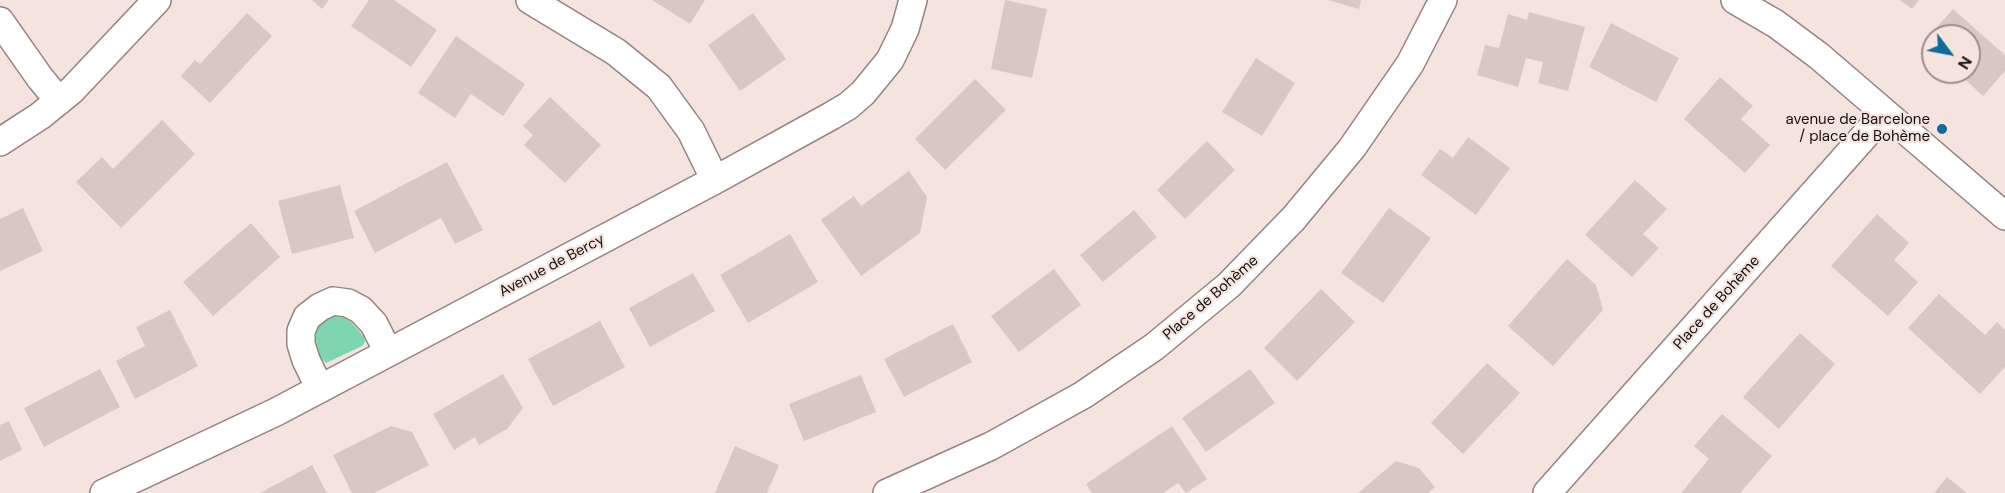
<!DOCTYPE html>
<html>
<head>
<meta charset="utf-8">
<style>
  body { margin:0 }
  #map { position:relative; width:2005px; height:493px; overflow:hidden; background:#f5e4de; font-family:"DM Sans",sans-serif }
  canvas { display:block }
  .north { position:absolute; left:1921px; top:24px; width:60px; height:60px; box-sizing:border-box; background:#f5e4de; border:2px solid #9c8f8b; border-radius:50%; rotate:122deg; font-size:16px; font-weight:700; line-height:24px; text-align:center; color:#16100f }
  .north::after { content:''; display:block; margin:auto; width:21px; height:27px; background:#0f6b9b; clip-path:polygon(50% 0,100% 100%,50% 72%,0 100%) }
</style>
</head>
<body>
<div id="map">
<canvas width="2005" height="493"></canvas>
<div class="north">N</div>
</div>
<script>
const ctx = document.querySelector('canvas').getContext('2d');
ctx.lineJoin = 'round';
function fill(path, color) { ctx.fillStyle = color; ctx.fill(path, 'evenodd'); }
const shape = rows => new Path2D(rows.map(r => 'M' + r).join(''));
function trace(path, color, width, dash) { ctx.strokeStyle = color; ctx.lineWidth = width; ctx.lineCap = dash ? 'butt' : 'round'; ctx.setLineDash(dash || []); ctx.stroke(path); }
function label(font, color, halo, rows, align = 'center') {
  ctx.font = font + ' "DM Sans",sans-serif'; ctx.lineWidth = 4.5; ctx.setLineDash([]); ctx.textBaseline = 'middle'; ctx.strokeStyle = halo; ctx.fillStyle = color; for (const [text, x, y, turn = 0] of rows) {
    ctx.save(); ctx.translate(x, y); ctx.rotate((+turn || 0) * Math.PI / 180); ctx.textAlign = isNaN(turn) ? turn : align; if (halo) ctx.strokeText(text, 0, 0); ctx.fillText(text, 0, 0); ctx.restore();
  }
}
const green = shape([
  [335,316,343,317,351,322,364,337,365,342,362,346,326,363,319,356,315,334,319,324,326,318]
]);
const building = shape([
  [312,0,329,0,322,9],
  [369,0,394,0,437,30,411,67,351,26],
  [652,0,705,0,690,24],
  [1005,0,1047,9,1032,78,991,69],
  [1328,0,1361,0,1359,9],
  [1900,0,1919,0,1912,9],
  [1953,9,2005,55,2005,71,1983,96,1957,72,1969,72,1969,36,1933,36,1933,51,1923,43],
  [1529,12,1585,27,1568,91,1538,83,1543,62,1526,58,1518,87,1477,75,1485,45,1499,48,1508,14,1527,20],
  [247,13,272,36,210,103,181,76,195,60,200,64],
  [753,13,786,59,740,91,708,45],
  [1611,23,1679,58,1656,102,1589,67],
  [456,36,525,84,503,116,471,94,455,118,418,93],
  [1256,58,1295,83,1262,136,1222,112],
  [1720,77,1753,106,1741,119,1770,145,1745,173,1684,119],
  [975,79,1006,110,945,170,915,139],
  [550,97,601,145,565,183,524,145,533,135,523,126],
  [162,120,195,154,121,228,76,182,102,157,113,169],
  [1468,137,1510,168,1476,215,1421,175,1440,149,1453,158],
  [1207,141,1235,170,1185,219,1157,190],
  [447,162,483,230,455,244,441,218,375,253,354,211],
  [909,171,927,197,920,233,861,276,821,220,854,196,861,206],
  [1635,180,1667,209,1643,234,1659,248,1632,277,1585,235],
  [340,185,354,238,292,254,278,201],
  [23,208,43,251,0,271,0,219],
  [1389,208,1431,238,1383,303,1341,273],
  [1134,210,1157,237,1103,282,1080,255],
  [1877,214,1909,243,1894,260,1918,282,1888,316,1831,266],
  [251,223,280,257,213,316,183,282],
  [790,234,818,282,748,323,720,275],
  [1567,259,1596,285,1603,310,1553,366,1508,326],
  [1054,269,1081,305,1019,352,991,316],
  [693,273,715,311,650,347,629,308],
  [1321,289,1355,322,1297,381,1264,348],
  [1939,294,1985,335,1997,322,2005,330,2005,367,1980,394,1908,328],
  [170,310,198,366,135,399,116,361,145,346,136,327],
  [600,321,625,367,553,406,528,359],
  [953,324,972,362,904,397,884,359],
  [1800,333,1835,364,1779,429,1743,397],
  [1487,363,1520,393,1463,454,1431,423],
  [100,369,120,407,44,447,24,408],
  [1250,369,1275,403,1206,452,1182,418],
  [503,374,523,408,507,429,479,445,475,437,454,450,433,414],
  [861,375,876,412,804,441,789,404],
  [1722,414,1772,456,1740,493,1681,493,1709,459,1694,446],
  [9,421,22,450,0,461,0,425],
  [391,426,412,432,429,465,374,493,352,493,333,455],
  [1172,426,1207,479,1186,493,1178,483,1163,493,1092,493,1086,484],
  [735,446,779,465,767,493,715,493],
  [1396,461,1419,468,1435,487,1428,493,1358,493],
  [312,465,327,493,260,493,275,485],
  [1947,477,1967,493,1934,493]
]);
const street = shape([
  [530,0,616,52,659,87,691,131,715,180],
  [1735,0,1776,24,1819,56,2005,216],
  [0,21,40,78,59,101],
  [0,142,40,116,72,90,157,0],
  [320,389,306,360,301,344,301,331,307,317,320,307,333,301,348,303,361,310,374,324,388,352],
  [104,493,276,412,715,180,831,116,848,106,863,93,890,60,905,29,913,0],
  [887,493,991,446,1083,395,1154,347,1229,285,1294,218,1352,148,1410,64,1443,0],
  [1547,493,1885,113]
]);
const markers = [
  [1942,129,6,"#0f6b9b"]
];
const poiNames = [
  ["avenue de Barcelone",1930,120],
  ["/ place de Bohème",1930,137]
];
const streetNames = [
  ["Avenue de Bercy",552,266,-28],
  ["Place de Bohème",1211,298,-41],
  ["Place de Bohème",1717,303,-48]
];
fill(green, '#7dd6ac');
fill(building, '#d8c8c2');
trace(street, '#93847f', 30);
trace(street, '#fff', 27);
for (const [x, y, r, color] of markers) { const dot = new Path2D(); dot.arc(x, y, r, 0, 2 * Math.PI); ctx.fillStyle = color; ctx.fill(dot); trace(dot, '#f5e4de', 2); }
label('15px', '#16100f', '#f5e4de', poiNames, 'right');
label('15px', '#16100f', '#f5e4de', streetNames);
</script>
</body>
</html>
